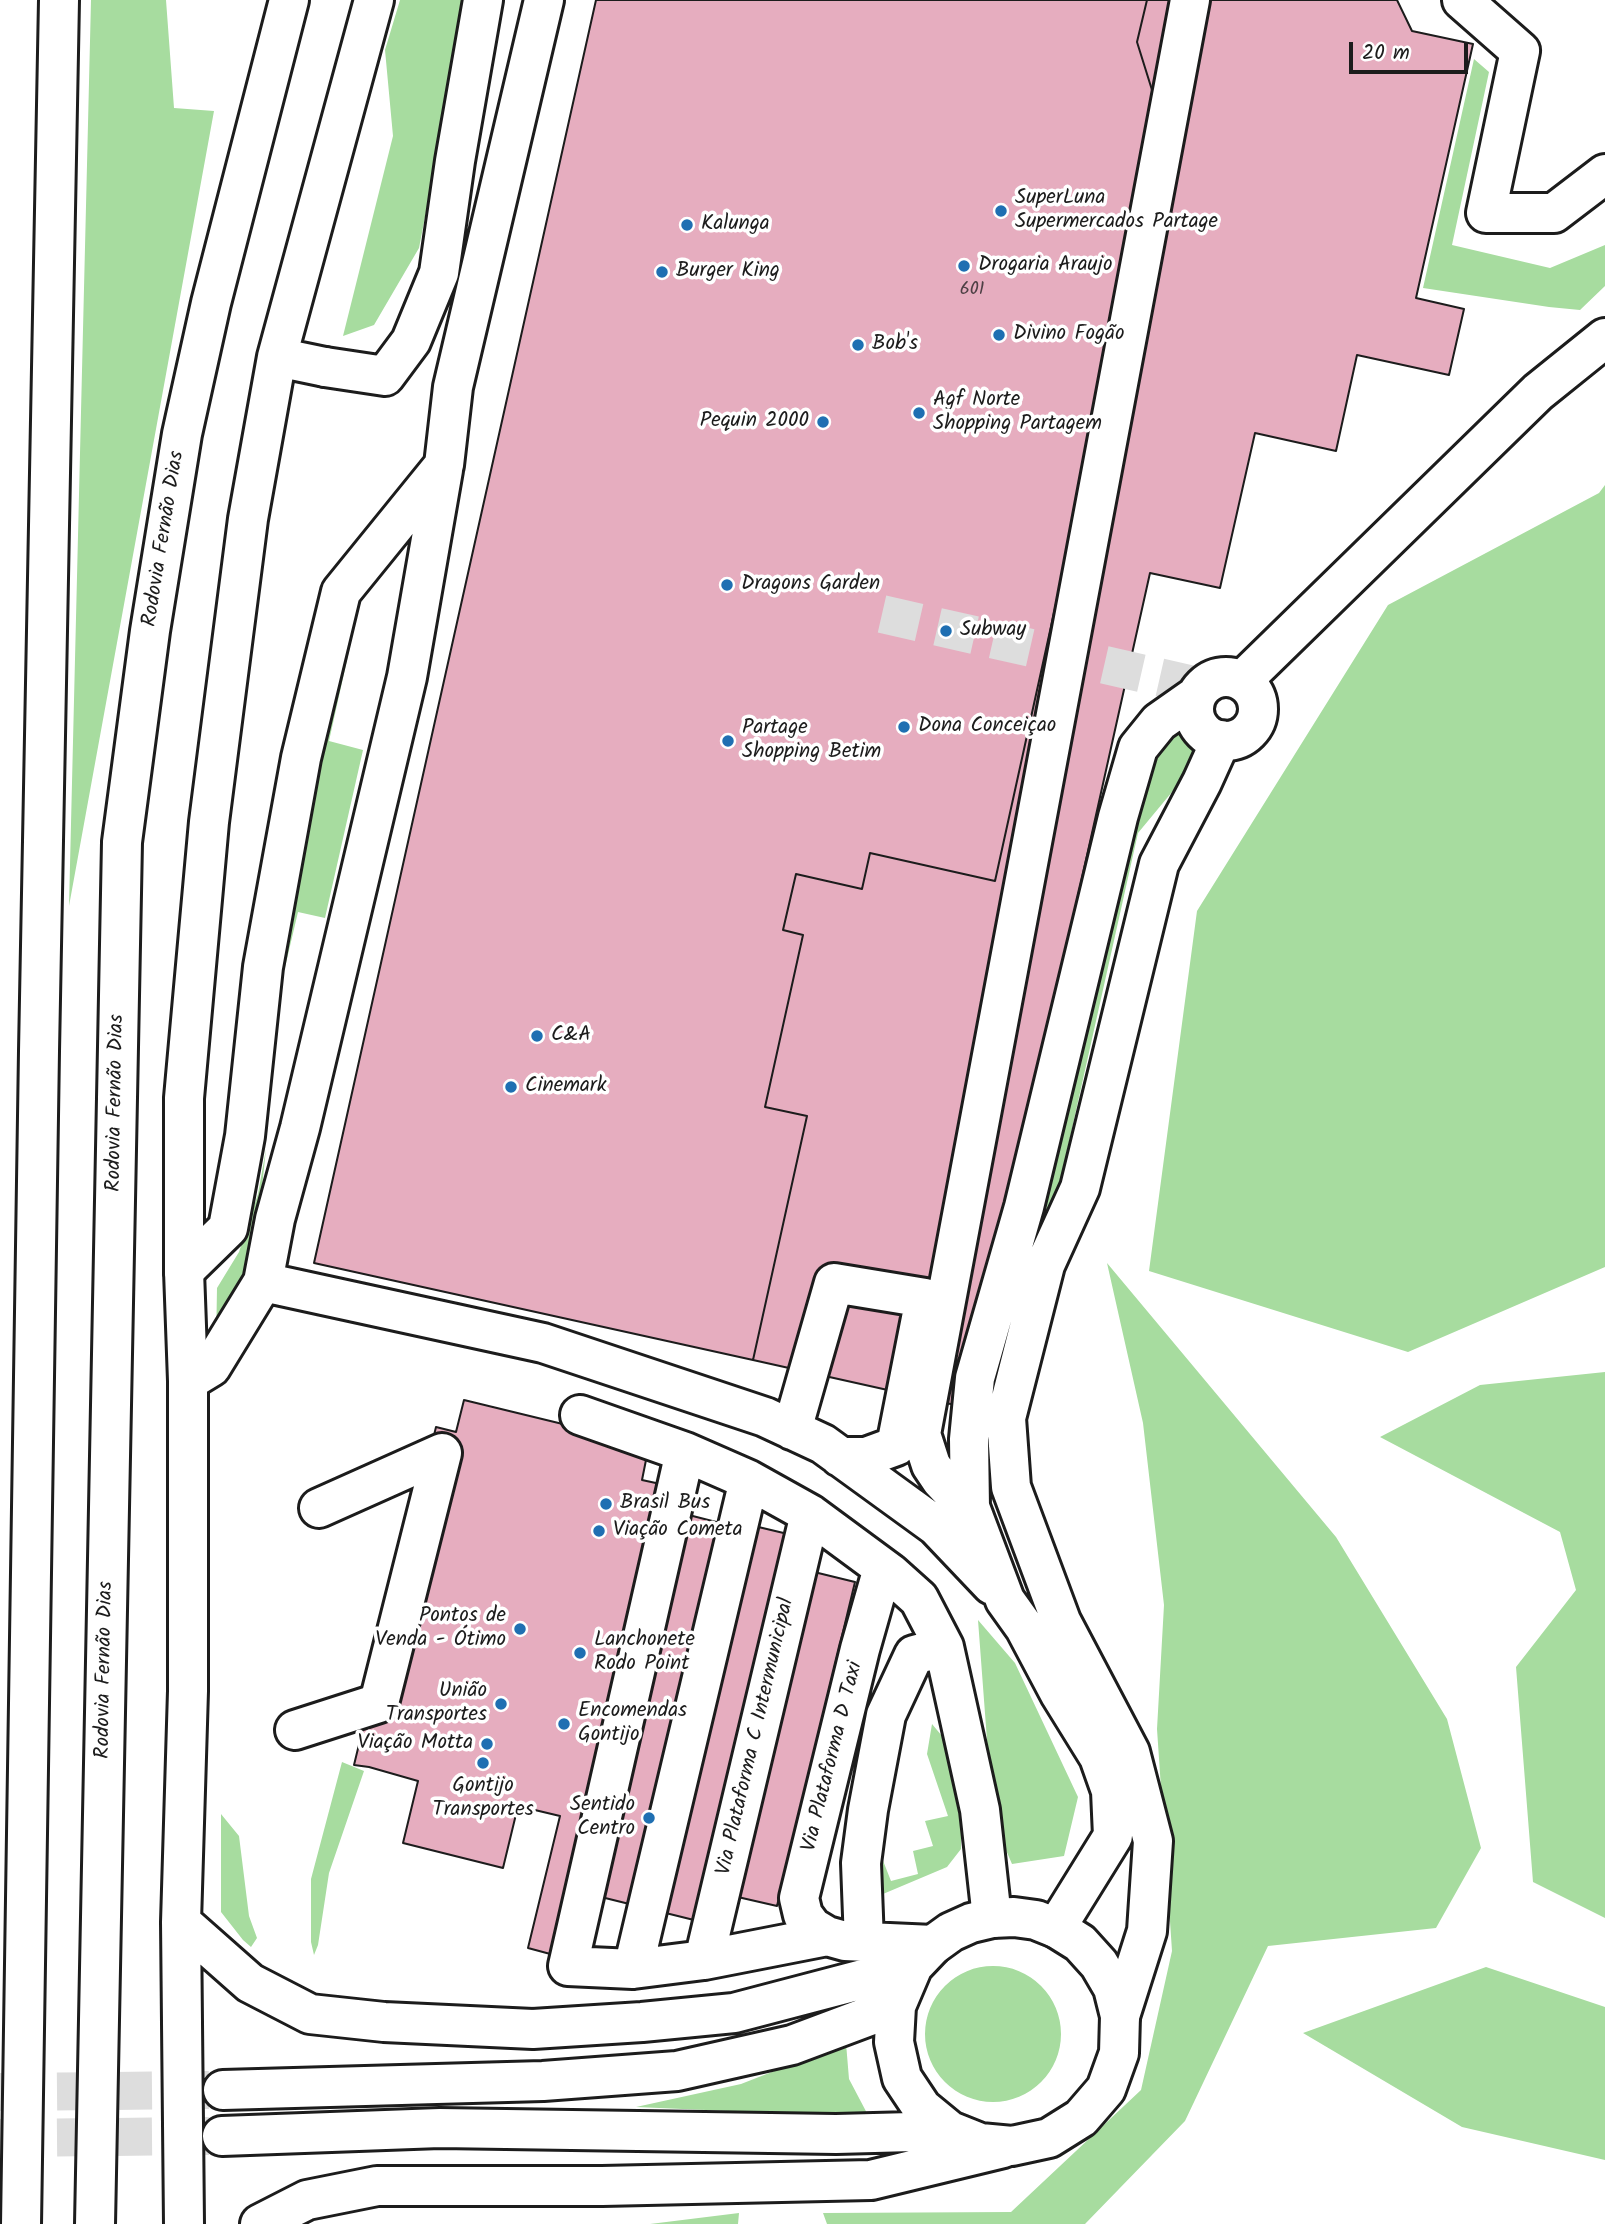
<!DOCTYPE html>
<html>
<head>
<meta charset="utf-8">
<style>
  body { margin:0 }
  #map { position:relative; width:1605px; height:2224px; overflow:hidden; background:#fff; font-family:Kalam,sans-serif }
  canvas { display:block }
  .scale { position:absolute; left:1349px; top:42px; width:119px; height:32px; box-sizing:border-box; border:4px solid #1c1c1c; border-top:0; padding-left:9px; font-size:21px; line-height:24px; white-space:nowrap; color:#1c1c1c; -webkit-text-stroke:5px #fff; paint-order:stroke }
</style>
</head>
<body>
<div id="map">
<canvas width="1605" height="2224"></canvas>
<div class="scale">20 m</div>
</div>
<script>
const ctx = document.querySelector('canvas').getContext('2d');
ctx.lineJoin = 'round';
function fill(path, color) { ctx.fillStyle = color; ctx.fill(path, 'evenodd'); }
const shape = rows => new Path2D(rows.map(r => 'M' + r).join(''));
function trace(path, color, width, dash) { ctx.strokeStyle = color; ctx.lineWidth = width; ctx.lineCap = dash ? 'butt' : 'round'; ctx.setLineDash(dash || []); ctx.stroke(path); }
function label(font, color, halo, rows, align = 'center') {
  ctx.font = font + ' Kalam,sans-serif'; ctx.lineWidth = 7; ctx.setLineDash([]); ctx.textBaseline = 'middle'; ctx.strokeStyle = halo; ctx.fillStyle = color; for (const [text, x, y, turn = 0] of rows) {
    ctx.save(); ctx.translate(x, y); ctx.rotate((+turn || 0) * Math.PI / 180); ctx.textAlign = isNaN(turn) ? turn : align; if (halo) ctx.strokeText(text, 0, 0); ctx.fillText(text, 0, 0); ctx.restore();
  }
}
const green = shape([
  [91,0,166,0,174,108,214,111,69,906],
  [400,0,467,0,419,248,374,325,343,336,393,136,385,50],
  [1474,59,1489,72,1452,245,1550,268,1605,245,1605,286,1580,310,1549,307,1423,288],
  [1605,485,1605,1267,1408,1352,1149,1271,1197,911,1388,605,1599,493],
  [354,614,357,615,329,741,363,750,325,918,298,912,282,980,271,977],
  [1192,720,1198,736,1211,745,1138,833,1054,1209,1017,1290,1108,894,1161,736],
  [266,1149,255,1254,216,1346,217,1288,239,1252,258,1194],
  [1107,1263,1336,1537,1447,1719,1481,1848,1436,1928,1268,1946,1185,2121,1085,2224,827,2224,823,2213,1011,2212,1141,2090,1172,1951,1157,1729,1164,1605,1143,1423],
  [1605,1372,1605,1918,1533,1882,1516,1667,1576,1590,1560,1532,1380,1437,1480,1385],
  [978,1620,1015,1663,1078,1797,1064,1856,1012,1864,993,1820],
  [932,1724,942,1736,961,1812,961,1849,947,1867,883,1894,872,1889,880,1853,891,1881,918,1874,913,1851,933,1846,925,1821,948,1816,927,1754],
  [342,1762,364,1771,329,1873,318,1945,314,1955,311,1942,311,1879],
  [221,1814,239,1836,249,1916,257,1938,251,1947,243,1940,221,1912],
  '925 2034a68 68 0 1 1 136 0a68 68 0 1 1-136 0Z',
  [1486,1967,1605,2007,1605,2160,1462,2127,1303,2033],
  [846,2043,849,2079,869,2117,636,2107,741,2084],
  [739,2213,738,2224,650,2224]
]);
const building = shape([
  [596,0,1147,0,1137,42,1162,122,995,881,870,853,862,889,796,874,783,930,803,935,765,1107,807,1116,753,1360,314,1263,596,0],
  [1147,0,1397,0,1412,31,1473,44,1416,298,1464,309,1449,375,1357,355,1336,451,1255,433,1220,588,1150,573,964,1407,753,1360,807,1116,765,1107,803,935,783,930,796,874,862,889,870,853,995,881,1162,122,1137,42,1147,0],
  [464,1400,649,1445,642,1480,665,1485,681,1513,724,1524,750,1525,792,1535,810,1571,855,1582,777,1906,729,1895,702,1922,593,1895,554,1955,528,1948,560,1816,518,1806,503,1868,403,1843,418,1781,369,1767,354,1765,436,1427,456,1432,464,1400]
]);
const minorTunnel = shape([
  [882,614,1202,687]
]);
const majorTunnel = shape([
  [0,2092,217,2090],
  [0,2138,215,2136]
]);
const minor = shape([
  [1462,0,1520,51,1486,213,1554,213,1605,174],
  [325,367,385,376,411,341,439,273,455,161,483,0],
  '1194 709a32 32 0 1 1 64 0a32 32 0 1 1-64 0Z',
  [1242,681,1538,392,1605,338],
  [184,1271,228,1228,245,1136,263,967,301,758,341,592,444,465,453,387,544,0],
  [263,1282,543,1343,765,1417,823,1444,936,1526,992,1585],
  [188,1381,211,1367,263,1282,275,1219,300,1128,407,677,443,470],
  [580,1415,685,1452,749,1480,810,1514,890,1573,919,1599,944,1647,980,1810,992,1918],
  [792,1430,834,1283,925,1298,896,1446,866,1457,840,1457],
  [685,1452,568,1966,633,1969,704,1960,827,1936,845,1941,933,1945],
  [972,1513,941,1480,931,1465,921,1434,1190,0],
  [295,1730,379,1703,442,1453,319,1508],
  [1056,1928,1113,1836,1111,1791,1099,1757,1060,1694,1025,1628,1005,1600,970,1507,969,1439,975,1378,1024,1207,1118,817,1138,748,1159,722,1196,696],
  [827,1936,812,1927,803,1915,799,1898,860,1649,883,1568],
  [864,1942,861,1863,868,1810,886,1715,914,1655,944,1647],
  [704,1960,810,1514],
  [633,1969,749,1480],
  [1120,2016,1147,1931,1153,1841,1130,1752,1061,1621,1011,1487,1006,1418,1045,1265,1080,1188,1159,864,1202,782,1221,740]
]);
const major = shape([
  [181,1922,250,1983,310,2014,384,2022,533,2029,642,2022,734,2013,913,1966],
  [223,2090,543,2081,677,2071,792,2045,896,2006,913,1966,933,1945,951,1932,971,1923,992,1918,1014,1917,1036,1920,1056,1928,1080,1943,1099,1964,1113,1988,1120,2016,1119,2053,1106,2089,1081,2118,1049,2138,1012,2146,980,2143,950,2131,922,2108,902,2078,894,2042,896,2006],
  [222,2136,440,2128,836,2134,950,2131],
  [184,2224,181,1922,188,1691,188,1381,184,1271],
  [260,2224,307,2200,377,2186,602,2186,871,2180,1003,2148]
]);
const highway = shape([
  [277,357,325,367],
  [184,1271,184,1098,209,822,248,519,277,357,374,0],
  [21,2224,39,1051,59,0],
  [95,2224,122,842,150,631,182,434,211,303,289,0]
]);
const markers = [
  [1001,211,7,"#1f6fb2"],
  [687,225,7,"#1f6fb2"],
  [964,266,7,"#1f6fb2"],
  [662,272,7,"#1f6fb2"],
  [999,335,7,"#1f6fb2"],
  [858,345,7,"#1f6fb2"],
  [919,413,7,"#1f6fb2"],
  [823,422,7,"#1f6fb2"],
  [727,585,7,"#1f6fb2"],
  [946,631,7,"#1f6fb2"],
  [904,727,7,"#1f6fb2"],
  [728,741,7,"#1f6fb2"],
  [537,1036,7,"#1f6fb2"],
  [511,1087,7,"#1f6fb2"],
  [606,1504,7,"#1f6fb2"],
  [599,1531,7,"#1f6fb2"],
  [520,1629,7,"#1f6fb2"],
  [580,1653,7,"#1f6fb2"],
  [501,1704,7,"#1f6fb2"],
  [564,1724,7,"#1f6fb2"],
  [487,1744,7,"#1f6fb2"],
  [483,1763,7,"#1f6fb2"],
  [649,1818,7,"#1f6fb2"]
];
const numberNames = [
  ["601",972,291]
];
const poiNames = [
  ["SuperLuna",1015,199],
  ["Supermercados Partage",1015,223],
  ["Kalunga",701,225],
  ["Drogaria Araujo",978,266],
  ["Burger King",676,272],
  ["Divino Fogão",1013,335],
  ["Bob's",872,345],
  ["Agf Norte",933,401],
  ["Shopping Partagem",933,425],
  ["Pequin 2000",809,422,"right"],
  ["Dragons Garden",741,585],
  ["Subway",960,631],
  ["Dona Conceiçao",918,727],
  ["Partage",742,729],
  ["Shopping Betim",742,753],
  ["C&A",551,1036],
  ["Cinemark",525,1087],
  ["Brasil Bus",620,1504],
  ["Viação Cometa",613,1531],
  ["Pontos de",506,1617,"right"],
  ["Venda - Ótimo",506,1641,"right"],
  ["Lanchonete",594,1641],
  ["Rodo Point",594,1665],
  ["União",487,1692,"right"],
  ["Transportes",487,1716,"right"],
  ["Encomendas",578,1712],
  ["Gontijo",578,1736],
  ["Viação Motta",473,1744,"right"],
  ["Gontijo",483,1787,"center"],
  ["Transportes",483,1811,"center"],
  ["Sentido",635,1806,"right"],
  ["Centro",635,1830,"right"]
];
const streetNames = [
  ["Rodovia Fernão Dias",165,539,-81],
  ["Rodovia Fernão Dias",117,1103,-89],
  ["Rodovia Fernão Dias",106,1670,-89],
  ["Via Plataforma C Intermunicipal",757,1737,-77],
  ["Via Plataforma D Taxi",834,1757,-76]
];
fill(green, '#a7dc9f');
fill(building, '#e6adbf');
trace(building, '#1c1c1c', 2);
trace(minorTunnel, '#ddd', 38, [38, 19]);
trace(majorTunnel, '#ddd', 38, [38, 19]);
trace(minor, '#1c1c1c', 44);
trace(major, '#1c1c1c', 44);
trace(highway, '#1c1c1c', 44);
trace(minor, '#fff', 38);
trace(major, '#fff', 38);
trace(highway, '#fff', 38);
for (const [x, y, r, color] of markers) { const dot = new Path2D(); dot.arc(x, y, r, 0, 2 * Math.PI); ctx.fillStyle = color; ctx.fill(dot); trace(dot, '#fff', 2.5); }
label('18px', '#4e4045', null, numberNames);
label('21px', '#1c1c1c', '#fff', poiNames, 'left');
label('21px', '#1c1c1c', '#fff', streetNames);
</script>
</body>
</html>
